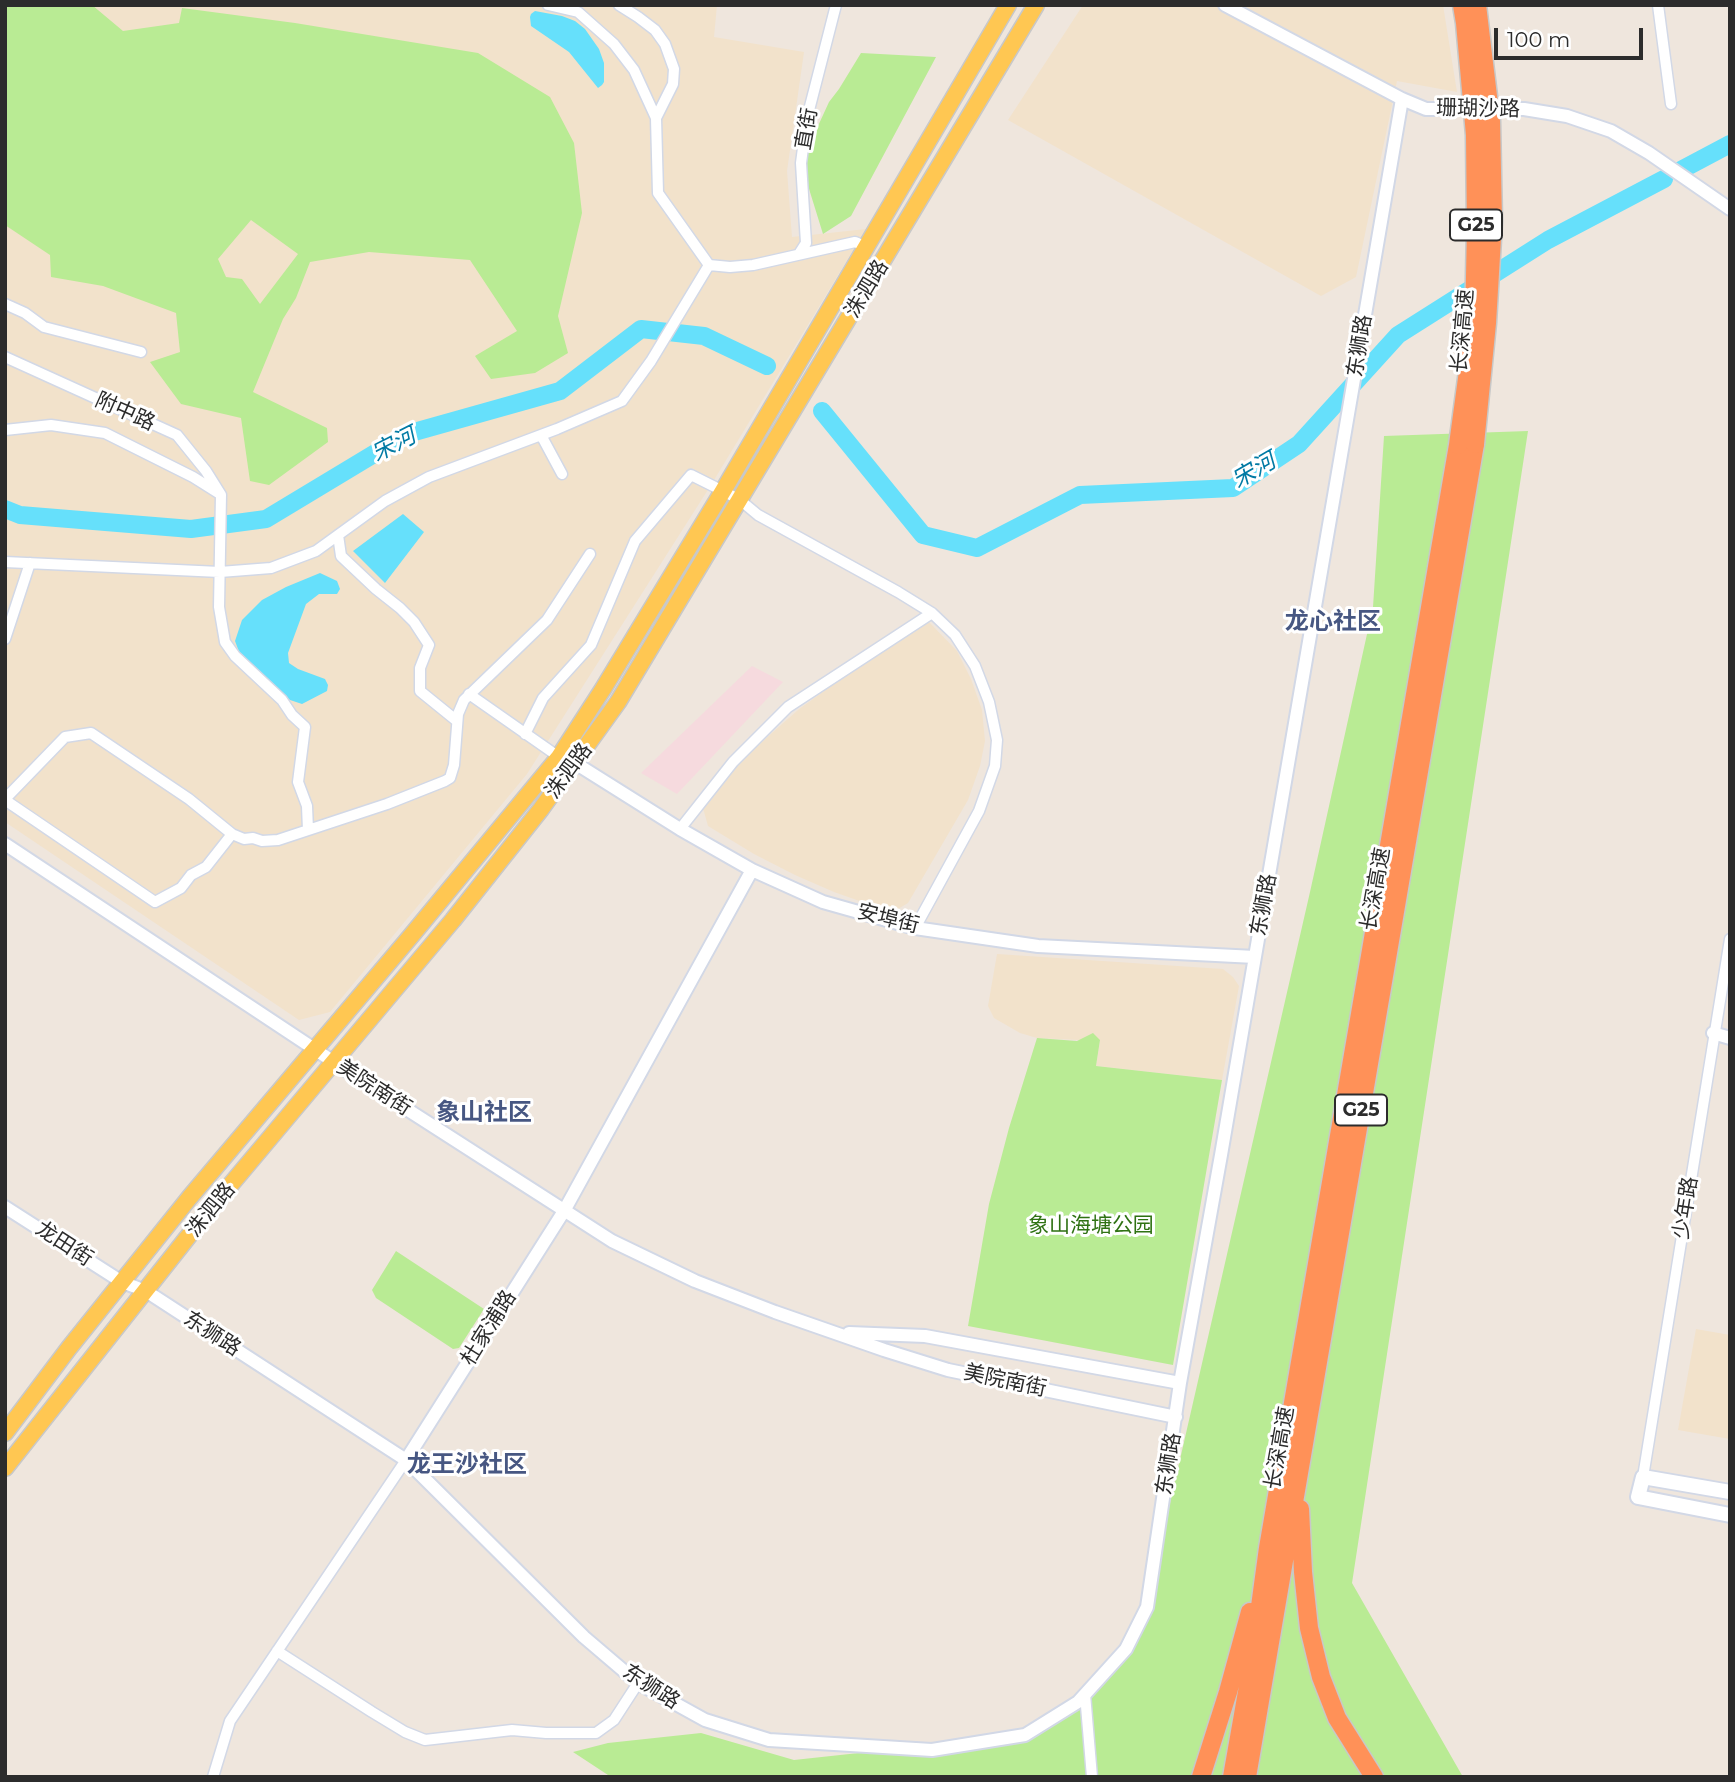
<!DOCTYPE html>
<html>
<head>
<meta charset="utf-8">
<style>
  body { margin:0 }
  #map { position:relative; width:1735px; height:1782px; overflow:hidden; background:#efe6dd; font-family:Montserrat,sans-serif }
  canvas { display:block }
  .frame { position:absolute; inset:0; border:7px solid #2c2c2c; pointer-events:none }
  .scale { position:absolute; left:1494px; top:28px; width:149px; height:32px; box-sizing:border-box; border:4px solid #2c2c2c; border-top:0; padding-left:9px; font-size:21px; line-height:24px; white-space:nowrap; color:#2c2c2c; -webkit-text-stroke:5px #fff; paint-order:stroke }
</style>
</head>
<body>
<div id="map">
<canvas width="1735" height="1782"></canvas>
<div class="frame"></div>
<div class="scale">100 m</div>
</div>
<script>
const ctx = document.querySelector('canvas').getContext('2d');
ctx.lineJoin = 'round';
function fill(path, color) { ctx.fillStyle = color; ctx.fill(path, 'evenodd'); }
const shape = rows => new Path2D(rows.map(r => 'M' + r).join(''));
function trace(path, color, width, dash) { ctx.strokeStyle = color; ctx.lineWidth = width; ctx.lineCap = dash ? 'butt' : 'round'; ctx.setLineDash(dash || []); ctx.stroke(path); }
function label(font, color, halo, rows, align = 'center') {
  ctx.font = font + ' Montserrat,"Noto Sans SC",sans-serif'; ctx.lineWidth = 6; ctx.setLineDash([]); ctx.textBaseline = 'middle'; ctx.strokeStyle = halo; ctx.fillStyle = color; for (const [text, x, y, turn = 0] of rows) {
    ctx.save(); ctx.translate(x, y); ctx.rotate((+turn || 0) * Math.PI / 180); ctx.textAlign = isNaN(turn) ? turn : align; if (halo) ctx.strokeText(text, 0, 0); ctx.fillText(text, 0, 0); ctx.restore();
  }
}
const education = shape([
  [5,5,717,5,714,37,804,52,787,171,792,237,866,229,711,485,527,774,330,1012,299,1020,5,822],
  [1083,5,1443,5,1457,92,1397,81,1356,277,1321,296,1008,120],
  [929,622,957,651,971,679,982,710,985,741,980,766,968,800,908,903,898,909,882,909,834,892,795,875,754,854,708,826,703,808,738,763,798,710,828,688],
  [997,954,1223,969,1233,977,1239,986,1222,1080,1096,1066,1100,1041,1037,1038,1020,1033,994,1018,988,1006],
  [1696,1329,1730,1335,1730,1439,1678,1430]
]);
const medical = shape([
  [752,666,783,682,677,794,641,773]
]);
const green = shape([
  [5,5,92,5,123,31,179,23,182,8,295,23,478,53,550,97,574,143,582,213,558,316,568,353,535,373,491,379,475,356,517,331,470,260,369,252,310,262,296,298,283,319,253,392,327,428,328,442,269,485,250,481,241,418,181,404,150,362,180,352,176,313,103,286,51,277,50,255,5,225],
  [251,220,298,254,260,304,242,279,226,277,218,259],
  [861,53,936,57,851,216,823,234,801,163,829,102,839,89],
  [1528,431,1352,1583,1463,1777,611,1777,573,1752,608,1743,701,1733,794,1760,1025,1735,1085,1694,1126,1649,1151,1586,1310,892,1373,607,1384,436],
  [1093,1033,1100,1040,1096,1066,1222,1080,1173,1365,968,1326,989,1204,1009,1128,1037,1038,1077,1041],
  [396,1251,484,1309,459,1348,453,1349,376,1298,372,1290]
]);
const water = shape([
  [535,11,562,16,575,21,585,29,599,49,604,63,604,82,602,85,598,88,569,52,531,26,530,17,531,14],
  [403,514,424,532,385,583,353,551],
  [320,573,337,581,340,589,337,594,319,594,306,604,288,653,289,663,298,669,325,679,328,685,327,691,302,704,290,700,241,657,235,641,242,620,262,600,286,587]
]);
const river = shape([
  [1681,170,1730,144],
  [822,411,923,535,977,548,1080,495,1233,488,1299,444,1398,335,1548,240,1664,179],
  [5,509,20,515,191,529,266,519,407,434,560,391,641,329,704,336,767,366]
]);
const minor = shape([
  [548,5,578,12,614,44,634,70,656,118,658,193,709,265,730,267,753,265,855,242,865,246],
  [619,5,638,17,655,30,665,44,674,69,673,84,656,118],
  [1658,5,1671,104],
  [799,254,806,243,801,163,807,118,836,5],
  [5,304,25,313,44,327,141,352],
  [5,357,177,435,206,471,221,495],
  [5,430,51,425,105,433,193,477,220,494],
  [541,435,562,474],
  [221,495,219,607,225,642,235,656,282,700,292,715,305,727,298,782,307,806,308,830],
  [338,535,341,556,376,589,400,608,414,622,429,645,420,668,420,691,457,721],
  [5,562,220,572,271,568,316,551,385,501,429,477,557,429,622,401,651,361,709,265],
  [5,639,30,563],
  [469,694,559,757],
  [525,734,543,698,591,645,635,541,691,475,723,491,740,500,758,515,898,592,932,613,955,635,975,666,989,702,997,740,995,766,979,811,915,928],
  [5,799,65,737,91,733,189,799,232,834],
  [5,800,155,902,181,888,191,875,206,867,232,834,244,839,253,838,262,841,278,840,387,804,445,781,450,778,454,765,458,714,464,700,547,620,590,554],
  [680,829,733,762,788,707,932,613],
  [1643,1477,1730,939],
  [277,1651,372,1712,405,1732,425,1740,512,1730,546,1733,596,1733,614,1720,638,1683],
  [1085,1694,1092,1777],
  [213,1777,230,1721,406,1460]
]);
const tertiary = shape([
  [1225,5,1402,99,1426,109,1524,109,1567,116,1611,131,1649,153,1730,209],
  [566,760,575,763,680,829,752,870,823,902,915,928,1038,946,1255,957],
  [5,844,352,1074,612,1241,695,1281,775,1312,884,1350,948,1370,1176,1417],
  [1713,1033,1730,1038],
  [5,1207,122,1282,146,1291,406,1460,584,1637,638,1683,705,1720,769,1740,932,1750,1025,1735,1078,1702,1126,1649,1147,1607,1180,1383,1221,1155,1402,99],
  [849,1333,925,1336,1180,1383],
  [406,1460,564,1211,752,870]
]);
const secondary = shape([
  [1730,1492,1643,1477,1638,1497,1730,1515]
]);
const primary = shape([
  [5,1433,69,1348,190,1197,411,936,559,757,603,689,723,491,1008,5],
  [5,1468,206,1214,453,920,541,809,618,702,1036,5]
]);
const motorway = shape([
  [1300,1509,1303,1572,1309,1628,1321,1677,1337,1718,1374,1777],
  [1201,1777,1228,1692,1250,1612],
  [1232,1777,1253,1658,1268,1548,1458,445],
  [1247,1777,1475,444]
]);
const motorwayBridge = shape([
  [1475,444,1487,323,1493,222,1491,121,1477,5],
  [1458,445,1474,327,1476,228,1475,135,1465,23,1462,5]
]);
const shields = [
  [1476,225,52],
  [1361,1110,52]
];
const shieldNames = [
  ["G25",1476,225],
  ["G25",1361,1110]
];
const streetNames = [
  ["珊瑚沙路",1478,109,1],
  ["直街",807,129,-80],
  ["洙泗路",867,289,-59],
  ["长深高速",1463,331,-85],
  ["东狮路",1360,346,-81],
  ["附中路",125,412,24],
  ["洙泗路",569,771,-54],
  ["长深高速",1376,889,-80],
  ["东狮路",1264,905,-80],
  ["安埠街",888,919,14],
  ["美院南街",374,1088,33],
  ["少年路",1686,1208,-81],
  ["洙泗路",211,1210,-51],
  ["龙田街",64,1244,33],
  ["杜家浦路",489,1328,-58],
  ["东狮路",212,1334,33],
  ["美院南街",1005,1381,12],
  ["长深高速",1280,1448,-80],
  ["东狮路",1169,1464,-81],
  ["东狮路",651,1687,33]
];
const parkNames = [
  ["象山海塘公园",1091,1226]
];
const waterNames = [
  ["宋河",394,445,-27],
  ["宋河",1254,471,-30]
];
const quarterNames = [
  ["龙心社区",1333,622],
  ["象山社区",484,1113],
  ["龙王沙社区",467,1465]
];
fill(education, '#f2e2cb');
fill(medical, '#f6dade');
fill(green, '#b9eb94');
fill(water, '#66e0fb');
trace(river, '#66e0fb', 18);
trace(minor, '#d2d8e6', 13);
trace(tertiary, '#d2d8e6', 16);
trace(secondary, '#d2d8e6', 18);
trace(primary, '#c8c8c8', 19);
trace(motorway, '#c8c8c8', 21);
trace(minor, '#fff', 10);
trace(tertiary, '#fff', 12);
trace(secondary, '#fff', 14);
trace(primary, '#ffc752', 16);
trace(motorway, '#ff9158', 18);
trace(motorwayBridge, '#c8c8c8', 21, []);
trace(motorwayBridge, '#ff9158', 18);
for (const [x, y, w] of shields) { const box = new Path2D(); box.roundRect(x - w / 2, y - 15.5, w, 31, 5); ctx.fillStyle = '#fff'; ctx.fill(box); trace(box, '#2c2c2c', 2); }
label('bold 19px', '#2c2c2c', null, shieldNames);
label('21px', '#2c2c2c', '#fff', streetNames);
label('21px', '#2f7213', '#fff', parkNames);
label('italic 23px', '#017aa4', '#fff', waterNames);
label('bold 24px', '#475782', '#fff', quarterNames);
</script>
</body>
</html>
